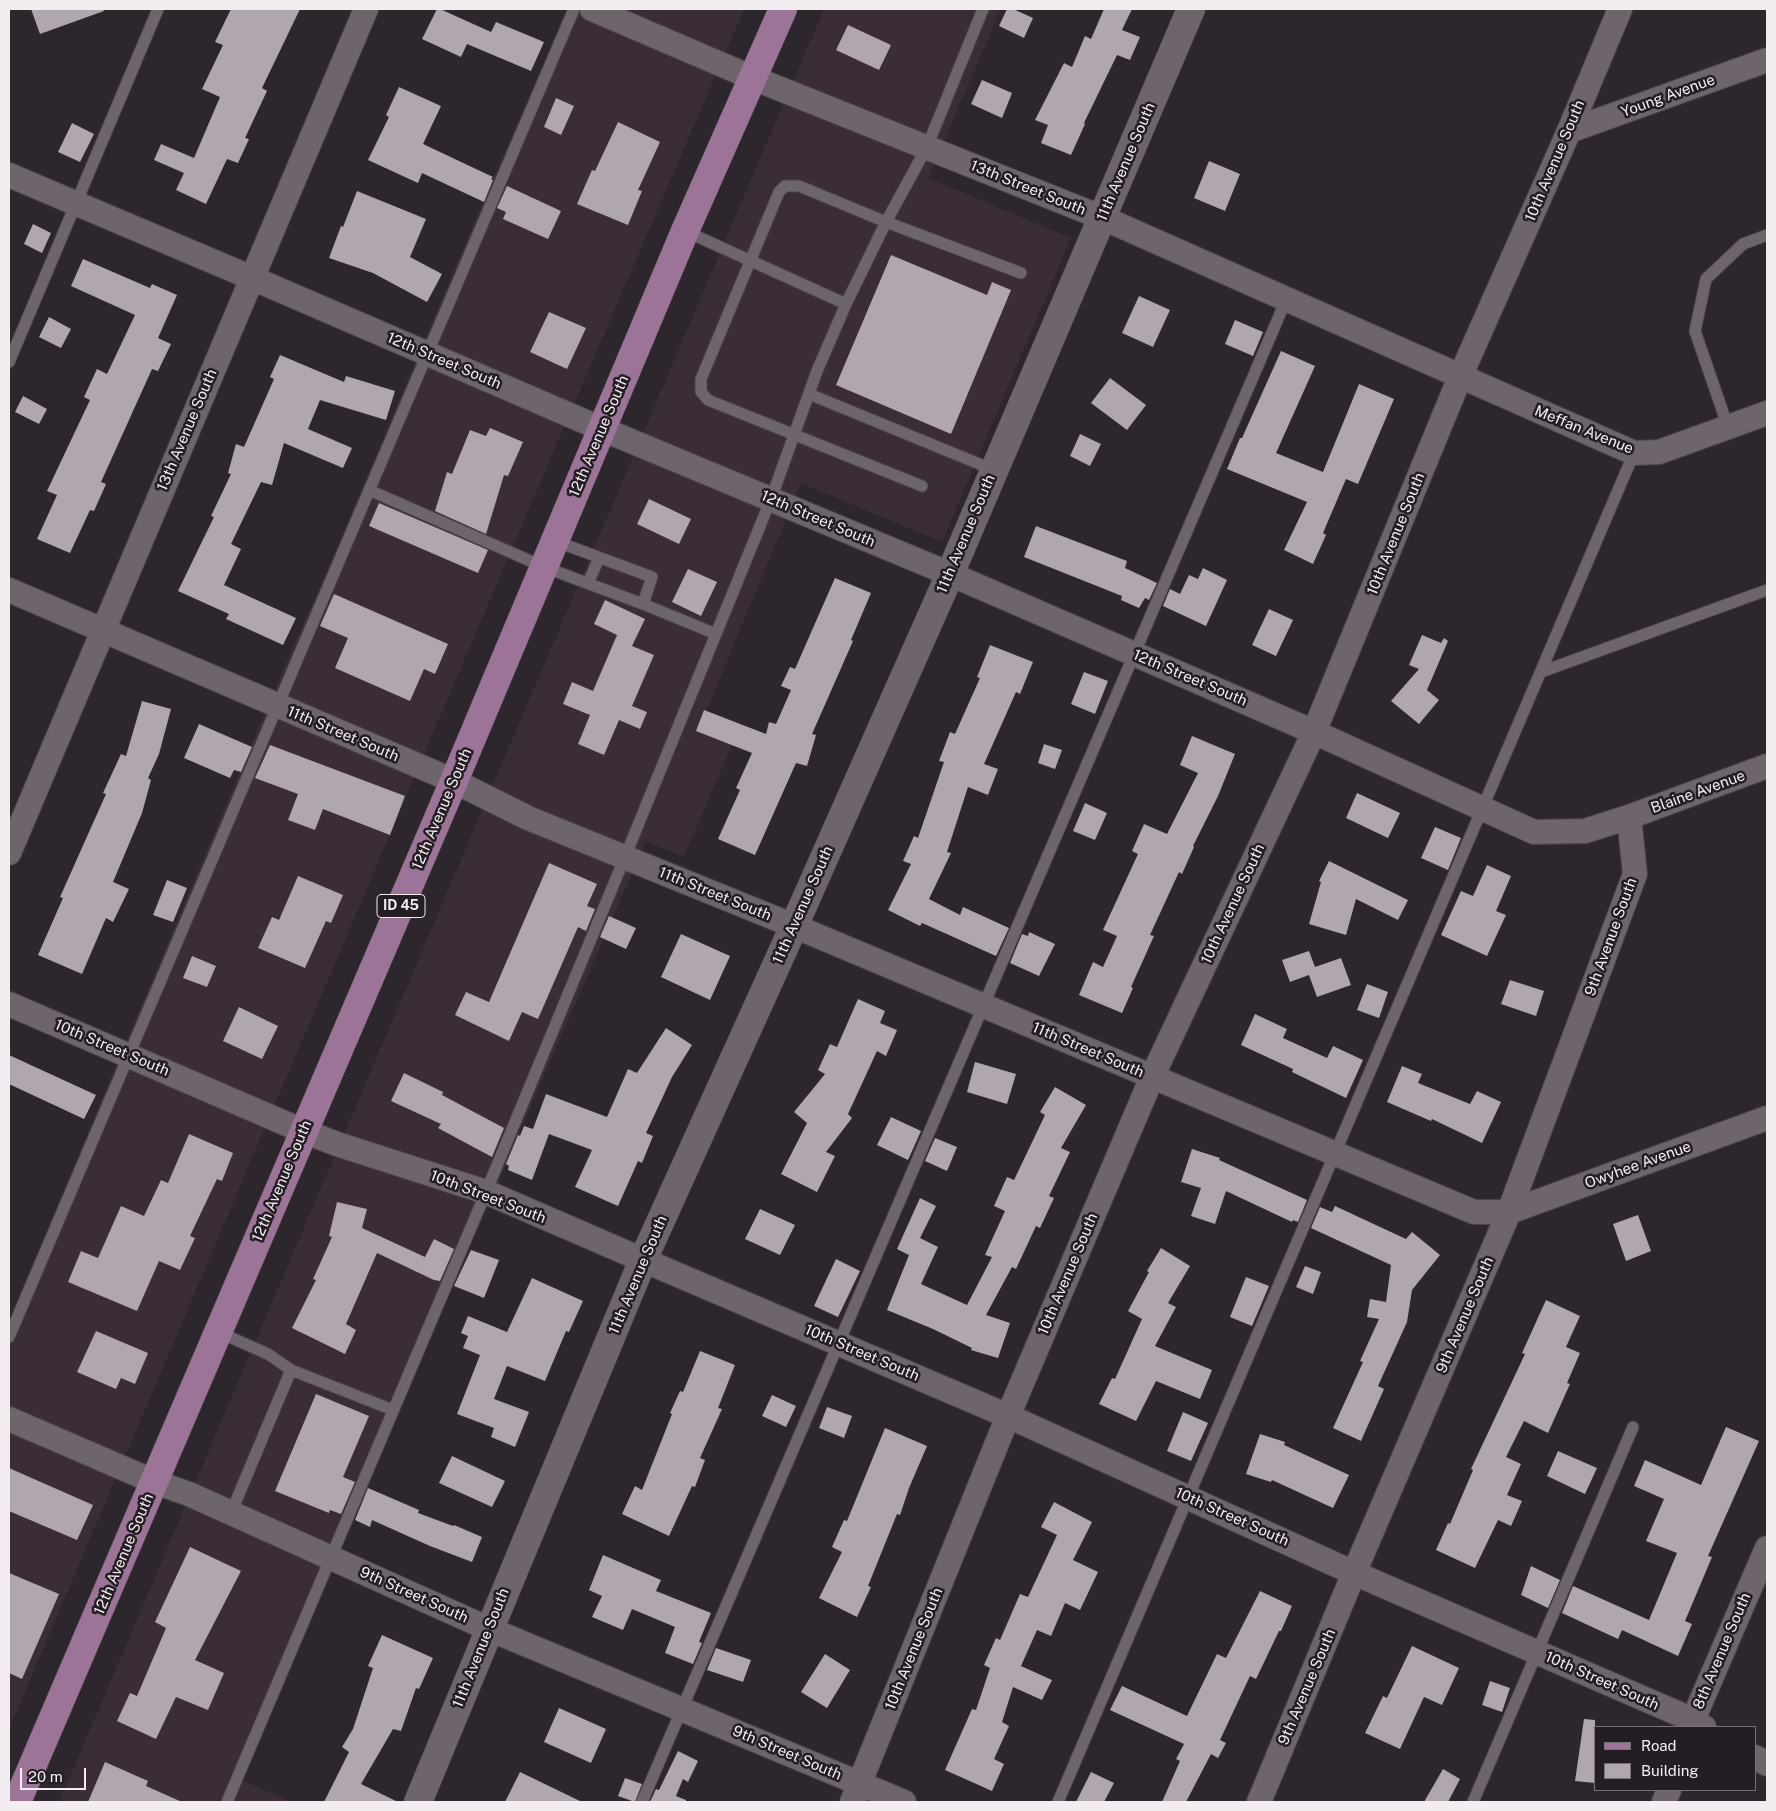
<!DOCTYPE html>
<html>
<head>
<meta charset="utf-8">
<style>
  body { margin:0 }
  #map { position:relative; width:1776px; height:1811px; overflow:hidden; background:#2e262d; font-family:"Public Sans",sans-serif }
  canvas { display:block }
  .frame { position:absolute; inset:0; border:10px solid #f3edf2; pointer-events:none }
  .legend { position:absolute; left:1594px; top:1726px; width:162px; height:65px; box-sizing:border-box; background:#241d23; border:1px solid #777076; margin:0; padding:6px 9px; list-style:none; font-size:15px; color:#f3edf2 }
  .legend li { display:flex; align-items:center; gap:10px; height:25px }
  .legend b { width:25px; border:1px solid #777076 }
  .scale { position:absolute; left:20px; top:1768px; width:66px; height:22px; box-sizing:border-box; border:2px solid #f3edf2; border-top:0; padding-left:6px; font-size:15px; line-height:18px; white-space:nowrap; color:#f3edf2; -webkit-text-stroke:4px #241d23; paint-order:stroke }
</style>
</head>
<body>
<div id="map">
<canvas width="1776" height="1811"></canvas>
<div class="frame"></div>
<ul class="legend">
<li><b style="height:6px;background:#9b7497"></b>Road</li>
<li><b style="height:14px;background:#b0a6af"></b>Building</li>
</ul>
<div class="scale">20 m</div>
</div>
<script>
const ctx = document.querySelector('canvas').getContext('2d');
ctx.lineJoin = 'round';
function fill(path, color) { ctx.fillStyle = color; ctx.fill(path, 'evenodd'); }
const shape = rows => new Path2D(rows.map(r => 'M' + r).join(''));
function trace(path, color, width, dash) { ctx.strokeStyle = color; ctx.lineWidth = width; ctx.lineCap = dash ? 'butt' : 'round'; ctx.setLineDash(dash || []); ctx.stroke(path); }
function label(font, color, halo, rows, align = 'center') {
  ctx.font = font + ' "Public Sans",sans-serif'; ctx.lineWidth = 5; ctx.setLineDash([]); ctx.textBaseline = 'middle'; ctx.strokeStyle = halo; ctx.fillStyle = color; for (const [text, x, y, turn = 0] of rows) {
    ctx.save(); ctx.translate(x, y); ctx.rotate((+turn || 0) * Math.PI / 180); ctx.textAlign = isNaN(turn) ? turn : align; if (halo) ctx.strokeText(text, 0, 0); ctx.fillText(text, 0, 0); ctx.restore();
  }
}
const built = shape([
  [567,9,744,9,482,618,9,1729,9,1320,278,681,332,559,474,223],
  [824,9,1001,9,928,178,1071,238,942,542,801,483,698,731,732,745,684,857,646,841,239,1779,292,1802,59,1802]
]);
const building = shape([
  [31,9,103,9,104,11,40,34],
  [231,9,300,9,262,88,267,91,245,138,249,139,238,163,227,159,206,204,176,190,184,173,154,160,161,144,194,158,220,97,202,89,223,45,215,42],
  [437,9,440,9,491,32,496,22,544,42,531,71,467,44,461,57,422,39],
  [1007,9,1013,9,1033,18,1024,38,999,26],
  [1104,9,1132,9,1122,30,1140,37,1130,60,1117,55,1084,123,1085,124,1071,155,1041,143,1048,125,1035,120,1064,63,1072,67,1085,36,1091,39],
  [848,25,891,45,879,70,836,50],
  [982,80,1012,93,1002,118,971,104],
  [399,87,441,106,423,144,493,177,491,179,493,180,484,202,422,173,418,183,368,160,389,117,386,115],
  [556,98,574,106,561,135,544,127],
  [618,122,660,142,638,190,642,191,628,225,577,204,592,170,595,171],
  [72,123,94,134,80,162,58,152],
  [1209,161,1240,174,1225,211,1194,198],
  [507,186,561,211,548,239,503,219,506,212,497,208],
  [357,191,426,219,410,257,442,274,427,302,373,273,329,258,341,226,343,227],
  [33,224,51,233,42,253,24,244],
  [891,255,987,295,992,282,1011,290,951,434,836,385],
  [83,259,150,288,152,284,177,295,158,338,171,344,158,371,152,369,101,482,106,484,94,511,90,510,70,553,37,539,57,495,47,491,90,400,84,397,97,369,107,374,135,315,71,286],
  [1139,296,1170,310,1153,347,1122,333],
  [549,312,586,328,567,369,530,352],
  [49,317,71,329,61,348,39,337],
  [1235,320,1263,332,1253,356,1225,344],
  [1281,351,1315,366,1276,453,1323,472,1359,384,1394,399,1358,484,1346,479,1323,533,1326,535,1313,564,1284,550,1307,502,1227,469,1240,438,1242,438],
  [280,355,344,382,346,376,395,391,386,420,320,400,308,429,352,448,343,468,284,443,272,485,261,482,231,544,241,549,224,585,296,618,283,645,226,619,229,614,178,591,214,517,211,516,231,474,228,473,236,444,244,447,274,379,270,377],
  [1110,378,1146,405,1127,430,1091,403],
  [23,396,47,409,39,424,15,412],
  [490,428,523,442,508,476,504,475,486,534,435,511,447,472,452,474,470,430,486,436],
  [1080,434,1101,444,1090,466,1070,456],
  [649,499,691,519,679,544,637,524],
  [379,503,488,550,478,573,369,526],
  [1036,526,1127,561,1125,568,1157,583,1149,600,1145,598,1139,608,1121,600,1122,596,1024,557],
  [1203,568,1227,580,1206,626,1163,606,1170,589,1180,594,1189,575,1198,579],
  [688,569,717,582,701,616,672,602],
  [835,578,871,593,851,640,853,641,812,734,816,735,807,766,796,763,755,855,718,839,740,790,736,788,752,753,696,731,704,710,766,734,769,722,776,724,791,690,781,686,790,667,795,669],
  [334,594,448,644,435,674,424,669,410,701,335,668,348,638,320,626],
  [605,600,645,619,632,646,654,655,632,706,647,712,640,729,619,720,604,755,578,744,590,715,563,704,572,682,593,691,617,635,594,624],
  [1269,609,1293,620,1276,656,1252,645],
  [1422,635,1441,643,1444,638,1448,641,1427,690,1439,700,1419,724,1391,701,1419,669,1409,665],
  [990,645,1033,662,1020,694,1016,692,984,764,998,769,988,795,968,787,947,852,951,853,929,899,960,915,963,907,1009,928,996,956,922,923,920,926,888,910,911,864,903,861,914,836,918,838,944,762,939,761,950,732,955,734,980,678,977,677],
  [1084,672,1108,681,1095,714,1071,704],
  [142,701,171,709,159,754,148,778,151,780,142,813,113,882,129,889,113,922,106,918,82,974,38,955,63,898,60,897,106,794,103,793,121,754,126,756],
  [199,724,252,747,241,772,234,770,230,778,184,758],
  [1192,736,1235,754,1218,796,1193,846,1194,847,1182,874,1179,872,1150,935,1154,936,1131,987,1133,988,1122,1013,1079,995,1093,962,1103,967,1117,936,1103,930,1138,854,1132,851,1144,824,1167,834,1198,773,1180,765],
  [1044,744,1062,750,1055,769,1038,763],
  [270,745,405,796,390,835,323,809,315,830,288,820,298,794,255,778],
  [1357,793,1400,813,1388,838,1346,818],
  [1085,803,1107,813,1095,840,1073,831],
  [1435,827,1461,838,1448,870,1421,858],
  [1329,861,1408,900,1398,920,1356,899,1346,935,1309,924,1321,882,1319,881],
  [549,863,597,884,587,906,595,909,586,931,578,927,538,1019,522,1012,509,1041,455,1015,466,992,489,1002],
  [1487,865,1511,876,1496,911,1506,915,1487,956,1441,935,1461,891,1473,896],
  [298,876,343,895,331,923,326,921,305,968,258,948,272,917,279,920],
  [167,880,187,888,173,922,153,915],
  [609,916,636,928,626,949,600,937],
  [1029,932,1055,944,1039,976,1010,963,1022,934,1028,936],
  [681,934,730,956,710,1000,661,977],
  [1309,951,1315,967,1341,958,1351,985,1317,997,1309,975,1290,982,1282,960],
  [192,956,216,966,207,987,183,978],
  [1510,980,1544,991,1536,1016,1501,1004],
  [1367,984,1388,992,1379,1018,1357,1010],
  [858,999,885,1011,880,1023,897,1030,886,1056,877,1051,848,1114,852,1118,826,1152,835,1156,817,1192,781,1174,807,1123,794,1112,825,1074,818,1070,830,1044,837,1047],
  [239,1007,278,1026,262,1059,223,1041],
  [1255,1014,1287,1029,1283,1038,1327,1058,1333,1046,1363,1060,1346,1098,1292,1072,1293,1069,1241,1045],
  [666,1028,692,1045,672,1077,646,1133,653,1136,642,1163,638,1161,618,1206,575,1187,592,1150,549,1134,532,1180,508,1170,509,1166,506,1164,518,1135,520,1136,524,1126,533,1129,546,1094,607,1117,628,1069,637,1073],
  [9,1055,96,1095,84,1119,9,1084],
  [975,1062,1016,1074,1007,1104,967,1092],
  [1402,1066,1422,1074,1418,1083,1470,1104,1477,1091,1501,1102,1482,1143,1432,1119,1431,1121,1387,1102],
  [404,1073,443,1092,442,1095,504,1128,492,1157,438,1128,441,1124,391,1101],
  [1055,1087,1086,1105,1061,1148,1070,1152,1049,1196,1054,1198,1040,1228,1036,1226,1016,1269,1012,1267,986,1315,1010,1323,998,1358,971,1350,972,1348,933,1329,887,1310,909,1255,897,1249,920,1198,936,1206,920,1238,938,1247,921,1284,967,1305,992,1257,985,1255,1005,1211,994,1206,1007,1177,1014,1180,1045,1115,1040,1112],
  [891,1117,921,1131,908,1160,877,1145],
  [189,1134,233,1153,222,1181,217,1179,190,1236,195,1238,180,1270,159,1261,137,1311,68,1282,81,1251,98,1258,121,1206,144,1216,161,1180,168,1183],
  [935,1138,957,1147,947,1171,925,1161],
  [1192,1149,1220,1158,1219,1160,1307,1200,1298,1222,1293,1220,1292,1222,1226,1191,1215,1224,1191,1216,1201,1188,1181,1182],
  [337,1202,367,1209,362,1228,425,1257,434,1239,454,1249,440,1281,434,1280,377,1253,346,1324,356,1330,345,1354,292,1328,316,1280,313,1279,332,1237,329,1236],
  [1335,1206,1406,1239,1412,1232,1440,1255,1412,1290,1407,1322,1378,1386,1384,1389,1361,1441,1333,1428,1363,1362,1360,1361,1379,1319,1367,1317,1370,1299,1386,1302,1391,1265,1311,1228,1320,1207,1332,1212],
  [760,1209,795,1225,780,1255,745,1239],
  [1638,1215,1651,1251,1626,1261,1613,1224],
  [1161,1248,1190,1266,1168,1303,1176,1307,1155,1346,1212,1370,1200,1399,1156,1381,1136,1421,1099,1404,1112,1378,1115,1379,1142,1319,1128,1311,1149,1272,1147,1271],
  [471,1250,499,1260,484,1298,454,1286],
  [836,1259,860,1271,838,1317,814,1306],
  [1305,1266,1321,1272,1313,1294,1296,1287],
  [1246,1277,1269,1286,1252,1326,1230,1317],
  [532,1278,583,1301,569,1332,566,1331,545,1381,507,1366,494,1399,529,1412,515,1447,491,1437,494,1428,457,1414,480,1355,463,1348,468,1336,461,1333,468,1316,507,1332],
  [1546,1300,1580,1316,1566,1347,1580,1353,1567,1383,1570,1384,1548,1433,1524,1421,1506,1457,1521,1464,1507,1495,1522,1501,1511,1526,1498,1520,1475,1568,1436,1550,1448,1523,1450,1524,1473,1470,1471,1469,1525,1354,1522,1353],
  [96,1331,148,1353,135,1384,121,1378,116,1389,77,1372],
  [700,1351,735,1365,718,1408,722,1409,700,1458,705,1460,695,1487,692,1486,669,1536,622,1514,635,1486,642,1490,672,1414,670,1413,680,1391,683,1392],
  [316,1394,369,1416,343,1477,355,1482,341,1514,330,1510,329,1513,275,1491],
  [772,1395,796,1406,786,1427,762,1416],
  [827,1407,852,1416,844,1438,819,1428],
  [1183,1412,1208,1423,1191,1461,1167,1451],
  [1726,1427,1759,1441,1708,1556,1712,1557,1685,1621,1692,1624,1678,1656,1622,1630,1618,1639,1562,1613,1573,1586,1649,1620,1677,1553,1646,1541,1664,1499,1634,1486,1645,1460,1701,1485],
  [885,1428,927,1446,909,1488,900,1515,897,1514,868,1586,871,1587,857,1617,819,1598,842,1552,832,1547,844,1520,847,1521],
  [1260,1434,1285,1442,1284,1445,1349,1475,1333,1508,1272,1480,1271,1482,1246,1474],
  [1558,1451,1597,1468,1585,1494,1547,1476],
  [452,1456,505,1481,492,1507,439,1483],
  [9,1468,93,1505,77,1540,9,1511],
  [368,1488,419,1510,418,1513,453,1526,454,1525,482,1537,472,1562,430,1546,372,1520,370,1527,355,1520],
  [1054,1502,1092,1522,1073,1560,1098,1572,1080,1610,1065,1603,1051,1636,1037,1630,1021,1666,1052,1680,1042,1700,1013,1687,1002,1722,1009,1726,994,1759,1004,1764,992,1791,945,1770,972,1709,976,1710,990,1668,984,1665,996,1638,1000,1640,1020,1594,1028,1597,1057,1535,1041,1527],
  [190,1547,241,1571,195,1660,224,1673,208,1710,176,1697,156,1739,117,1721,130,1693,137,1696,166,1628,155,1622],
  [603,1555,661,1580,656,1591,711,1613,699,1642,702,1643,693,1664,665,1653,675,1627,632,1609,623,1630,592,1617,602,1596,589,1590],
  [1531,1566,1560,1580,1548,1608,1521,1595],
  [9,1573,59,1594,22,1679,9,1673],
  [1260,1591,1292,1606,1281,1631,1279,1631,1256,1679,1250,1676,1220,1740,1226,1743,1218,1758,1211,1754,1186,1802,1162,1802,1180,1761,1176,1759,1184,1744,1110,1710,1122,1686,1187,1716,1217,1654,1226,1658],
  [382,1635,433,1658,419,1689,416,1688,401,1731,393,1729,361,1784,398,1802,324,1802,349,1752,342,1747,353,1729,373,1668,368,1666],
  [1412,1646,1459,1668,1442,1705,1424,1697,1400,1749,1365,1733,1383,1696,1387,1698],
  [716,1648,751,1660,743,1682,707,1670],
  [825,1654,850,1670,827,1708,801,1692],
  [1490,1681,1510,1688,1502,1712,1482,1705],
  [559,1708,606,1729,591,1763,544,1742],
  [1584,1719,1595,1720,1595,1783,1575,1781],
  [678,1751,698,1761,688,1782,683,1779,676,1796,686,1800,686,1802,650,1802,656,1789,659,1790],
  [105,1762,148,1781,146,1786,182,1802,88,1802],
  [1443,1769,1460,1779,1448,1802,1424,1802],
  [520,1772,582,1802,505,1802],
  [1091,1772,1114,1783,1104,1802,1076,1802],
  [625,1778,642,1784,635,1802,618,1796]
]);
const service = shape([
  [685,231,846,304],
  [9,362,158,9],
  [809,394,994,470],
  [1728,427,1695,331,1706,279,1743,244,1767,235],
  [922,486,708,400,701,392,701,379,779,192,785,186,799,186,886,222,1021,273],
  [369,490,544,567,643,604,716,634],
  [555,541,652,577,643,604],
  [588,583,599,558],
  [1541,672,1767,590],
  [218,1332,268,1354,291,1370,393,1410],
  [9,1337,574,9],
  [231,1513,291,1370],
  [227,1802,486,1192,625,857,771,499,817,371,846,304,886,222,927,147,983,9],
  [642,1802,1286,300],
  [1058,1802,1634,453],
  [1473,1802,1633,1427]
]);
const minor = shape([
  [592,9,753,78,1103,218,1634,453,1659,452,1767,413],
  [1569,131,1767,60],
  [9,175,252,278,602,429,950,574,1314,732,1534,832,1585,831,1629,817,1767,766],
  [9,590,454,781,528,818,794,926,1474,1212,1509,1212,1767,1118],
  [9,853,366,9],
  [9,1004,303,1131,337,1144,486,1192,643,1260,1008,1416,1354,1573,1693,1720,1704,1727],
  [9,1419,155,1482,189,1494,489,1629,904,1802],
  [1690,1727,1767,1548],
  [1755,1757,1767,1764],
  [852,1802,1008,1416,1152,1077,1314,732,1460,377,1569,131,1620,9],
  [1259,1802,1354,1573,1509,1212,1635,874,1629,817],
  [1664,1802,1669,1790]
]);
const tertiary = shape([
  [418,1802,643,1260,794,926,950,574,1191,9]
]);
const primary = shape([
  [17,1802,454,781,685,231,783,9]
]);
const shields = [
  [401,906,48]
];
const shieldNames = [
  ["ID 45",401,906]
];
const streetNames = [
  ["Young Avenue",1668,96,-20],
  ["10th Avenue South",1555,161,-67],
  ["11th Avenue South",1126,162,-67],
  ["13th Street South",1028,188,22],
  ["12th Street South",444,361,23],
  ["13th Avenue South",187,430,-67],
  ["Meffan Avenue",1584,430,22],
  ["12th Avenue South",599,436,-67],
  ["12th Street South",818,519,23],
  ["11th Avenue South",966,534,-67],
  ["10th Avenue South",1396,534,-68],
  ["12th Street South",1190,678,23],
  ["11th Street South",343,734,23],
  ["Blaine Avenue",1698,792,-20],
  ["12th Avenue South",442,809,-67],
  ["11th Street South",715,894,22],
  ["10th Avenue South",1233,904,-65],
  ["11th Avenue South",803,905,-66],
  ["9th Avenue South",1611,937,-70],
  ["10th Street South",112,1048,23],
  ["11th Street South",1088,1050,23],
  ["Owyhee Avenue",1638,1165,-20],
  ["12th Avenue South",282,1181,-67],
  ["10th Street South",488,1197,21],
  ["10th Avenue South",1068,1274,-67],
  ["11th Avenue South",638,1275,-67],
  ["9th Avenue South",1465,1315,-67],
  ["10th Street South",862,1353,23],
  ["10th Street South",1232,1517,24],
  ["12th Avenue South",124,1554,-67],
  ["9th Street South",414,1595,24],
  ["11th Avenue South",481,1648,-68],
  ["10th Avenue South",914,1649,-68],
  ["8th Avenue South",1722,1651,-67],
  ["10th Street South",1602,1681,24],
  ["9th Avenue South",1307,1687,-67],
  ["9th Street South",787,1753,23]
];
fill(built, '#3a2d38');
fill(building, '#b0a6af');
trace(service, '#4b444a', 13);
trace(minor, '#4b444a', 26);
trace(tertiary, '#4b444a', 29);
trace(primary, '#4b444a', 29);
trace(service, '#6d646c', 11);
trace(minor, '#6d646c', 24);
trace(tertiary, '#6d646c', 28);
trace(primary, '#9b7497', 28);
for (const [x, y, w] of shields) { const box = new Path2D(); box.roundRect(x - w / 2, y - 11.5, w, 23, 4); ctx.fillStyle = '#241d23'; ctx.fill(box); trace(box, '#f3edf2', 1); }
label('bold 14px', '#f3edf2', null, shieldNames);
label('15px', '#f3edf2', '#241d23', streetNames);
</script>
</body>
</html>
